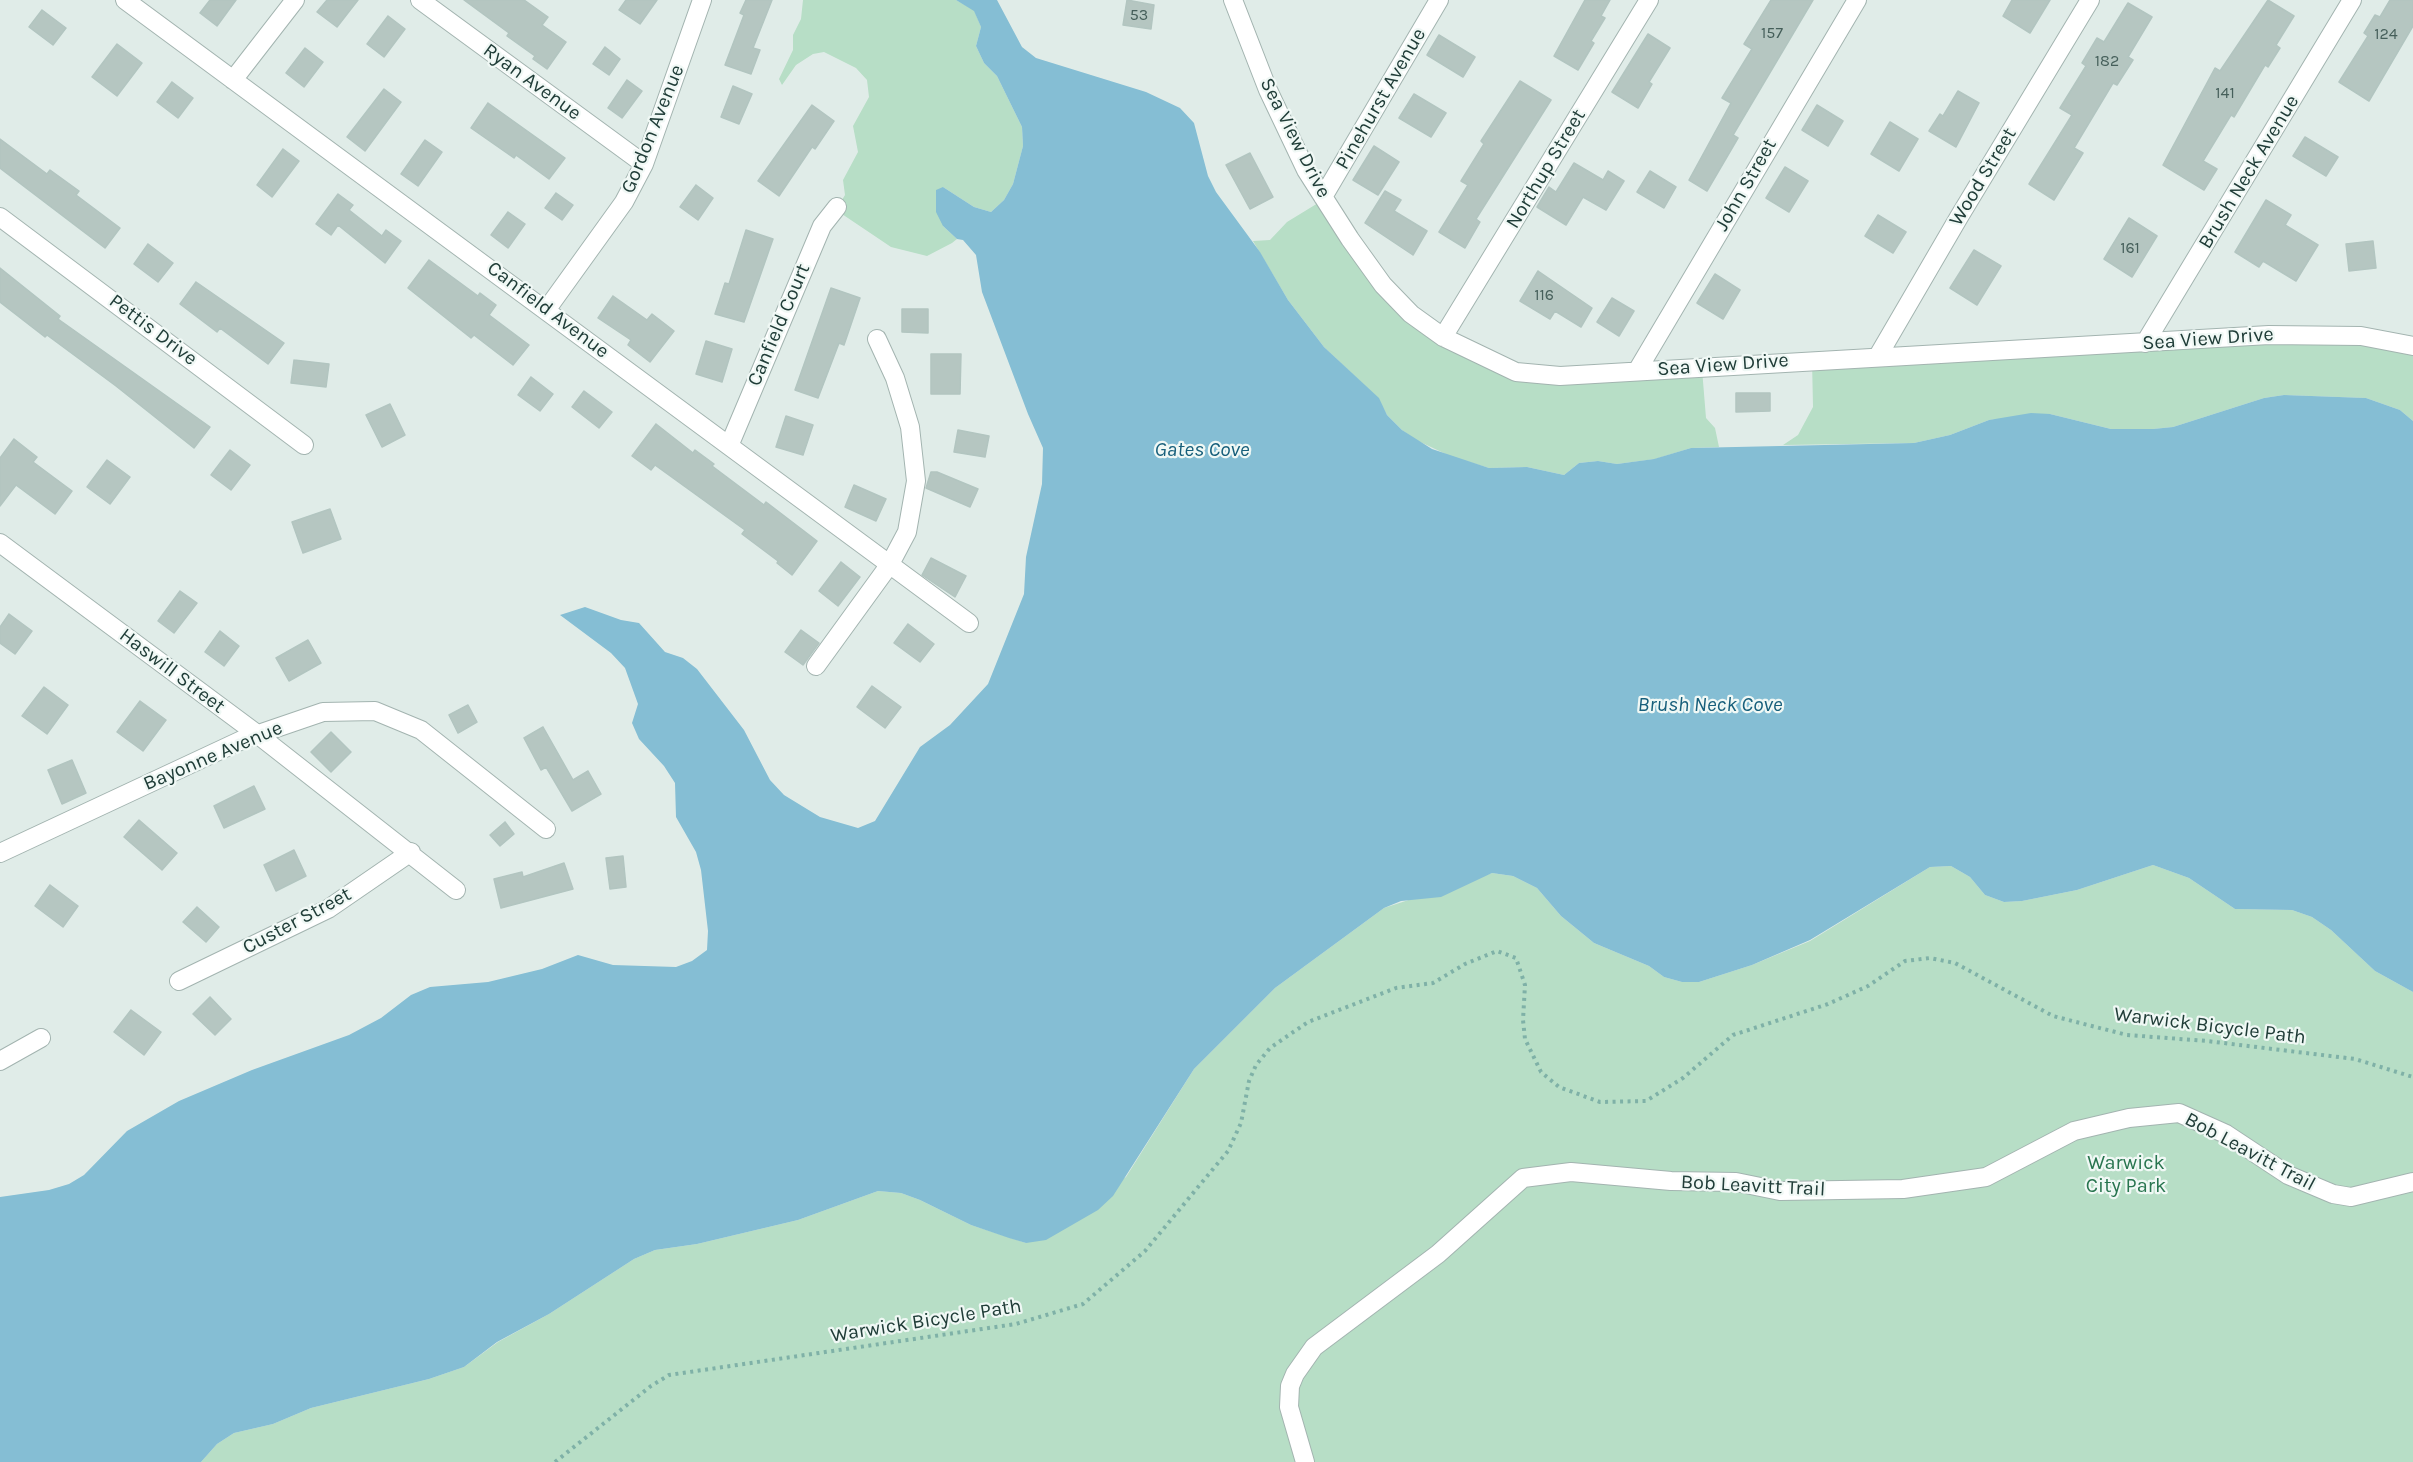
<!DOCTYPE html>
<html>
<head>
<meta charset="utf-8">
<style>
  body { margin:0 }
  canvas { display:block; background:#e0ece8 }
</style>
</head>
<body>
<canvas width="2413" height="1462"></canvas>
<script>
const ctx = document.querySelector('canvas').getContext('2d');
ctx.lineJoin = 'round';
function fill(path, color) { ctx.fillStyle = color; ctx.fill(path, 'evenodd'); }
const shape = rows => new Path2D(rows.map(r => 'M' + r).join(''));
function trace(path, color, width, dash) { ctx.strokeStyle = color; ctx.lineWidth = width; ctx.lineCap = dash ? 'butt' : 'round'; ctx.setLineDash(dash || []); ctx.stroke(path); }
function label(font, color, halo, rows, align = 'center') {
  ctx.font = font + ' Karla,sans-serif'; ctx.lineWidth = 4.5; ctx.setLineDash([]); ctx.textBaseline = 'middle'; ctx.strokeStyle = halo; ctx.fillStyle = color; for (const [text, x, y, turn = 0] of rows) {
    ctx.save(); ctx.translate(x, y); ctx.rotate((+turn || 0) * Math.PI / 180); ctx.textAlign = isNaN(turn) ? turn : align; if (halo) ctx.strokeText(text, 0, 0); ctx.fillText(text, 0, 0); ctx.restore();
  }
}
const green = shape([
  [803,0,956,0,974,10,981,27,976,46,984,63,997,76,1022,127,1023,146,1013,184,1004,200,991,212,974,207,943,187,943,226,957,239,952,243,927,256,891,247,836,210,845,195,843,180,858,152,853,126,869,97,867,80,856,68,824,52,813,54,796,65,782,85,779,79,793,50,793,35,801,19],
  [1323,200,1410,313,1513,371,1702,369,1706,418,1715,428,1719,447,1691,448,1655,459,1617,464,1598,461,1579,463,1564,475,1527,467,1489,468,1450,456,1416,440,1402,430,1387,415,1378,398,1324,347,1288,300,1253,241,1270,240,1287,222],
  [2265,333,2413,346,2413,421,2400,410,2366,398,2284,395,2264,398,2173,427,2153,429,2111,429,2050,414,1989,420,1950,435,1914,443,1783,445,1798,435,1813,407,1812,360],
  [2153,865,2189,878,2235,909,2292,910,2312,917,2331,930,2375,971,2413,992,2413,1462,201,1462,217,1444,234,1433,273,1424,311,1408,429,1379,464,1367,498,1342,549,1314,634,1259,655,1250,697,1244,798,1220,878,1191,901,1193,920,1200,971,1225,1026,1243,1126,1177,1194,1069,1275,988,1384,908,1492,873,1513,876,1537,888,1561,916,1594,943,1649,966,1664,977,1682,982,1699,982,1752,965,1810,941,1930,867,1951,866,1970,877,1985,895,2004,902,2022,901,2077,890]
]);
const water = shape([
  [956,0,997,0,1022,47,1036,58,1146,92,1180,108,1194,123,1208,176,1216,192,1260,252,1288,300,1324,347,1379,398,1387,415,1402,430,1432,449,1489,468,1527,467,1564,475,1579,463,1598,461,1617,464,1654,459,1691,448,1914,443,1950,435,1989,420,2031,413,2050,414,2111,429,2153,429,2173,427,2264,398,2284,395,2366,398,2400,410,2413,421,2413,992,2375,971,2331,930,2312,917,2292,910,2235,909,2189,878,2153,865,2077,890,2022,901,2004,902,1985,895,1970,877,1951,866,1930,867,1810,940,1752,965,1699,982,1682,982,1664,977,1649,966,1594,943,1561,916,1537,888,1513,876,1492,873,1441,897,1401,901,1384,908,1275,988,1194,1069,1113,1196,1098,1210,1046,1240,1026,1243,1009,1238,971,1225,920,1200,901,1193,878,1191,798,1220,697,1244,655,1250,634,1259,549,1314,497,1342,464,1367,429,1379,311,1408,273,1424,234,1433,217,1444,201,1462,0,1462,0,1197,49,1190,69,1184,84,1175,127,1131,179,1101,252,1070,349,1035,381,1018,411,995,430,987,488,982,542,969,578,955,613,965,676,967,692,961,707,950,708,931,701,870,696,852,676,817,675,783,664,766,639,739,632,723,638,704,625,668,611,653,560,615,585,607,621,620,639,623,665,652,683,658,697,669,744,730,770,780,784,795,820,817,858,828,875,821,920,747,950,725,988,684,1024,594,1026,557,1042,484,1043,448,1028,414,982,292,976,255,963,240,957,239,943,226,936,212,936,190,943,187,974,207,991,212,1004,200,1013,184,1023,146,1022,127,997,76,984,63,976,46,981,27,974,11]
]);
const building = shape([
  [210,0,236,0,217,26,200,13,210,0],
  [327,0,358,0,337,27,317,12,327,0],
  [464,0,524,0,548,17,542,25,566,42,547,69,533,59,535,56,507,36,509,33,464,0],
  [626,0,657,0,640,24,619,10,626,0],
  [746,0,772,0,753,48,760,50,751,74,725,65,744,15,740,13,746,0],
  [1127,0,1154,5,1151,29,1123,25,1127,0],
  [1585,0,1610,0,1601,16,1605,18,1591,41,1594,43,1578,70,1554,56,1585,0],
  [1771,0,1813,0,1733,135,1738,138,1707,191,1689,180,1731,103,1722,98,1752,49,1744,44,1771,0],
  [2012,0,2050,0,2030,33,2003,16,2012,0],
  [2268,0,2294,16,2276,45,2280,48,2268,67,2265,65,2234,117,2231,115,2203,161,2217,169,2204,190,2163,165,2215,68,2220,71,2268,0],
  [2390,0,2413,0,2413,26,2369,101,2339,82,2368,36,2364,33,2375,15,2380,17,2390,0],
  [2128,3,2152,17,2128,57,2133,60,2117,85,2113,83,2074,148,2083,153,2054,200,2029,184,2072,115,2060,108,2086,66,2082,63,2097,38,2104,42,2128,3],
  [42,10,66,28,53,45,29,27,42,10],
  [388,16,405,29,384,57,367,44,388,16],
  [1648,34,1670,48,1649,82,1652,84,1638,108,1612,92,1648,34],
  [1439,35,1475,57,1463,77,1427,55,1439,35],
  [117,44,142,63,117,96,92,77,117,44],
  [605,47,620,59,609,75,593,64,605,47],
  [305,48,323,62,304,87,286,73,305,48],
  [627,80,642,91,622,118,608,108,627,80],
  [1520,81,1551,100,1476,219,1480,222,1465,248,1439,232,1468,185,1461,181,1484,144,1481,141,1520,81],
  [172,82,193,98,178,118,157,102,172,82],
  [733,86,752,94,739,124,721,117,733,86],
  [384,89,401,102,365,151,347,137,384,89],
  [1958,91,1979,103,1956,147,1929,131,1940,114,1943,116,1958,91],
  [1414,94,1446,113,1431,137,1399,118,1414,94],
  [488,103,565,158,549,179,516,155,514,158,471,128,488,103],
  [812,105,834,121,815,149,812,147,779,196,758,181,812,105],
  [1817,105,1843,121,1828,146,1802,130,1817,105],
  [1890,122,1918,139,1899,171,1871,154,1890,122],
  [2305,137,2338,157,2326,176,2293,156,2305,137],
  [0,139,47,174,50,170,79,191,76,195,120,228,105,248,0,168,0,139],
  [425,140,442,152,418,186,401,174,425,140],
  [1374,146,1399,162,1378,195,1353,180,1374,146],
  [283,149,299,161,272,197,257,185,283,149],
  [1250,153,1273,197,1250,209,1226,165,1250,153],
  [1574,163,1603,180,1608,171,1624,181,1606,210,1583,197,1566,225,1537,207,1549,187,1556,192,1574,163],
  [1785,167,1808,181,1789,212,1766,198,1785,167],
  [1650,171,1676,187,1664,208,1637,192,1650,171],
  [696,185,713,198,698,220,680,207,696,185],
  [1385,191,1401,200,1394,211,1427,231,1413,255,1365,223,1385,191],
  [556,193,573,205,562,220,545,208,556,193],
  [338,194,353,205,349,210,382,236,386,230,401,241,385,263,338,225,331,235,316,224,338,194],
  [2266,200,2291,215,2285,225,2318,245,2296,281,2263,261,2259,267,2235,252,2266,200],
  [508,212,525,224,508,248,491,235,508,212],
  [1878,215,1906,232,1893,253,1865,236,1878,215],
  [2129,218,2157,236,2132,277,2104,259,2129,218],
  [746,230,773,239,744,322,715,314,725,283,729,284,746,230],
  [2373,241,2376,268,2349,271,2346,244,2373,241],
  [148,244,173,263,158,282,134,264,148,244],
  [1974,250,2001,266,1977,305,1950,288,1974,250],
  [429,260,478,296,480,293,496,305,489,315,529,345,513,365,474,335,471,338,408,288,429,260],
  [0,268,60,316,58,319,210,427,194,448,116,386,47,335,45,337,0,302,0,268],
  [1538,271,1592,308,1581,327,1555,311,1550,319,1520,301,1538,271],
  [1715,274,1740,290,1723,319,1697,303,1715,274],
  [196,282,284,343,268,364,220,328,217,332,180,304,196,282],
  [831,288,860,298,844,345,839,343,818,398,795,390,831,288],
  [613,296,647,320,652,314,674,331,650,362,628,345,631,340,598,318,613,296],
  [1612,298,1634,311,1619,336,1597,322,1612,298],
  [902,309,928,309,928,333,902,332,902,309],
  [706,341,732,349,722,382,696,374,706,341],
  [931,354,961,354,960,394,931,394,931,354],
  [294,360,329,364,326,387,291,383,294,360],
  [531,377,553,394,540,411,518,395,531,377],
  [584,391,612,412,599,428,572,407,584,391],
  [1736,393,1770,393,1770,411,1736,412,1736,393],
  [390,404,405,435,382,447,366,415,390,404],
  [786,416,813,425,803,455,776,447,786,416],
  [656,424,693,453,695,450,714,464,712,466,764,505,766,502,817,541,792,575,777,563,778,561,742,534,745,530,655,465,651,470,632,456,656,424],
  [958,430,989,436,985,457,954,452,958,430],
  [14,439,37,457,33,462,72,491,55,514,16,485,0,506,0,458,14,439],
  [230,450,250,465,231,490,211,475,230,450],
  [107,460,130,477,110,504,87,487,107,460],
  [931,472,937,472,978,489,970,507,926,488,931,472],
  [854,485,886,499,876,521,845,507,854,485],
  [330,509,341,539,303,553,292,522,330,509],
  [931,558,966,576,955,597,922,575,931,558],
  [841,562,860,577,838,606,819,591,841,562],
  [180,591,197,603,174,633,158,621,180,591],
  [9,614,32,631,15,654,0,643,0,627,9,614],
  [908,624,934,644,920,662,894,643,908,624],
  [801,630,819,643,803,665,785,652,801,630],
  [220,631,239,646,224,666,205,652,220,631],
  [308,640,321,663,289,681,276,658,308,640],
  [872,686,901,707,885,728,857,707,872,686],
  [44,687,68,705,47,734,22,716,44,687],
  [140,701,166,720,143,751,117,732,140,701],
  [468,705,477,722,458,733,449,715,468,705],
  [543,727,573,780,588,771,601,794,572,811,546,767,541,770,524,738,543,727],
  [331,732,351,752,331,772,311,752,331,732],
  [72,760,86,793,62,804,48,770,72,760],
  [254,786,265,809,224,828,214,806,254,786],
  [139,820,177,853,162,870,124,837,139,820],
  [505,822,514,834,500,846,490,835,505,822],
  [294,850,306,876,276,891,264,865,294,850],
  [623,856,626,887,610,889,606,858,623,856],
  [564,863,573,889,501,908,494,879,522,872,523,877,564,863],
  [50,885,78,906,63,927,35,906,50,885],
  [197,907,219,927,206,942,183,922,197,907],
  [210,997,231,1019,215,1035,193,1014,210,997],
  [131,1010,161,1032,144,1055,114,1032,131,1010]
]);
const path = shape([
  [555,1462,651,1386,669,1375,1016,1324,1083,1304,1145,1251,1228,1151,1241,1123,1249,1081,1256,1065,1270,1048,1308,1022,1396,988,1433,983,1465,964,1497,951,1516,958,1525,985,1523,1020,1525,1039,1541,1072,1559,1087,1600,1102,1646,1101,1683,1078,1733,1035,1828,1004,1868,986,1905,961,1930,958,1955,963,2053,1016,2127,1035,2207,1041,2355,1059,2413,1077]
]);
const minor = shape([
  [125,0,969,623],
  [420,0,644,164],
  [1233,0,1268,90,1306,170,1350,239,1383,285,1411,314,1443,337,1516,372,1560,376,2269,335,2361,336,2413,346],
  [233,80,295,0],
  [1323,197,1439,0],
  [0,217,304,445],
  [547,309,624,202,644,164,702,0],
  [1443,337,1649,0],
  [2145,343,2352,0],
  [1878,356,1959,217,2090,0],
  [1637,371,1857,0],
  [729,446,822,226,837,207],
  [0,543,257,734,456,890],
  [816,666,890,564,907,532,916,481,910,427,895,378,877,339],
  [0,853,244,739,323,712,375,711,421,730,546,829],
  [179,981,328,909,411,852],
  [0,1061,41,1038],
  [1305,1462,1289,1407,1290,1386,1295,1374,1314,1347,1438,1254,1523,1178,1571,1172,1671,1181,1736,1182,1780,1191,1903,1189,1986,1177,2074,1131,2129,1118,2179,1113,2226,1134,2288,1175,2333,1194,2351,1197,2413,1182]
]);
const numberNames = [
  ["53",1139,15],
  ["157",1772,33],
  ["124",2386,34],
  ["182",2107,61],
  ["141",2225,93],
  ["161",2130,248],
  ["116",1544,295]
];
const streetNames = [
  ["Ryan Avenue",532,82,36],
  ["Pinehurst Avenue",1381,99,-60],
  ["Gordon Avenue",653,129,-68],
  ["Sea View Drive",1295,138,63],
  ["Northup Street",1546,169,-59],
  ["Brush Neck Avenue",2249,172,-59],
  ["Wood Street",1983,177,-59],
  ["John Street",1746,185,-60],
  ["Canfield Avenue",548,310,37],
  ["Canfield Court",779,325,-67],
  ["Pettis Drive",153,330,37],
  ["Sea View Drive",2208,339,-4],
  ["Sea View Drive",1723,365,-4],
  ["Haswill Street",172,671,37],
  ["Bayonne Avenue",213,756,-23],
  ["Custer Street",297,921,-28],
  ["Warwick Bicycle Path",2210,1026,7],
  ["Bob Leavitt Trail",2250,1152,28],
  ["Bob Leavitt Trail",1753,1186,3],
  ["Warwick Bicycle Path",926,1321,-9]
];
const parkNames = [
  ["Warwick",2126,1163],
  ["City Park",2126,1186]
];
const waterNames = [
  ["Gates Cove",1202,450],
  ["Brush Neck Cove",1710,705]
];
fill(green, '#b7dec6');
fill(water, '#85bed4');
fill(building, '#b5c6c1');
trace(building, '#b2c5c0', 1.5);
trace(minor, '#a3b4b0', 20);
trace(path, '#7fb1a7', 4, [3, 4.5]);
trace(minor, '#fff', 18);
label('16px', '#455f5a', null, numberNames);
label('20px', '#203d38', '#f0f8f5', streetNames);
label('20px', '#28754f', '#f0f8f5', parkNames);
label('italic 21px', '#175f7b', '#f0f8f5', waterNames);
</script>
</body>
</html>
